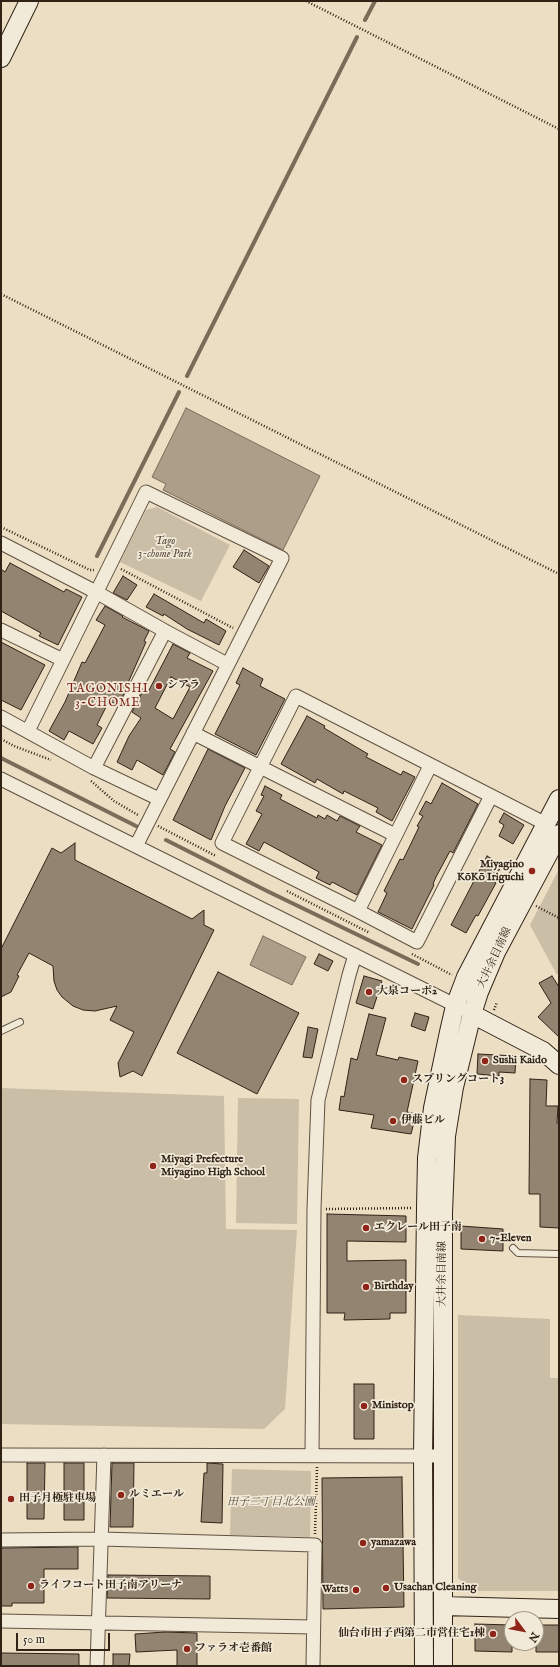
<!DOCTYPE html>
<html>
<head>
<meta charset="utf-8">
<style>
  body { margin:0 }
  #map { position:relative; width:560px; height:1667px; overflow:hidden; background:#ebdec3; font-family:"IM FELL English",serif }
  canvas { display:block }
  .frame { position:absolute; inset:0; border:2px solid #312216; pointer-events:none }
  .north { position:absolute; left:504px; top:1611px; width:40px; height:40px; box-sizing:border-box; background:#f2ead8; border:1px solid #a59a8a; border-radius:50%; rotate:122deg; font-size:11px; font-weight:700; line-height:16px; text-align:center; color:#312216 }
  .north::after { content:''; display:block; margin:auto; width:14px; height:18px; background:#8f2418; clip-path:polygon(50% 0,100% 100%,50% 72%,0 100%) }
  .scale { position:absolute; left:16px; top:1633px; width:94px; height:18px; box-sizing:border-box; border:2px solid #312216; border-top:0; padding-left:5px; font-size:12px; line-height:14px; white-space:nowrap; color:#312216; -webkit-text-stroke:3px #f2ead8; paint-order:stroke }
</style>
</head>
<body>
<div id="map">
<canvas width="560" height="1667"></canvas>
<div class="frame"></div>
<div class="north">N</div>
<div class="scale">50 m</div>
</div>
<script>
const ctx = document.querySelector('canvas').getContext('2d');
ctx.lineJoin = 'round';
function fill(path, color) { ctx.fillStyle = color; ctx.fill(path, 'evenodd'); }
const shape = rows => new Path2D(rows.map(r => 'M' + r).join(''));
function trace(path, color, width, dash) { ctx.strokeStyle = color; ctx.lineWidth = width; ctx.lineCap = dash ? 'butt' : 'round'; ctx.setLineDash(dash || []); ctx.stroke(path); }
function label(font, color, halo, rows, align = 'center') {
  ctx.font = font + ' "IM FELL English","Noto Serif JP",serif'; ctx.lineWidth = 3.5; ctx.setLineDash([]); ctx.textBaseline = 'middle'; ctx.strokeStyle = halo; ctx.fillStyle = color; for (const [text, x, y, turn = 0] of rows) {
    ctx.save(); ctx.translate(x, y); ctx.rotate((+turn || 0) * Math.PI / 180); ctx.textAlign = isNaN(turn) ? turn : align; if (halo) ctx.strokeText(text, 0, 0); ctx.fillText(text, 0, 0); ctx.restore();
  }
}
const green = shape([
  [157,507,230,545,201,601,120,562,146,510],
  [559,869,559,971,557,975,530,925],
  [1,1088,224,1096,226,1229,297,1230,285,1409,264,1429,1,1424],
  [238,1098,299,1099,297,1224,236,1223],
  [458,1315,550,1319,550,1378,559,1378,559,1591,473,1591,458,1578],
  [232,1469,311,1471,310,1537,230,1535]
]);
const water = shape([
  [186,408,320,476,283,550,163,490,166,484,152,477,186,408],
  [263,936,306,957,292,985,250,965,263,936]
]);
const stream = shape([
  [365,20,375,1],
  [187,376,357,37],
  [97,556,179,392],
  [1,758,136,826],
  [166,840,267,891,418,964]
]);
const building = shape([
  [244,550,269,566,259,583,233,567,244,550],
  [10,563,64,592,66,589,82,597,58,645,39,636,41,633,1,611,1,569,5,572,10,563],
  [123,576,137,585,127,600,113,593,123,576],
  [154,594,204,623,206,619,226,631,219,645,187,629,164,614,163,616,146,607,154,594],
  [105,606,123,616,122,617,149,631,144,641,146,642,128,683,129,684,118,705,109,701,97,725,102,728,93,744,69,731,64,740,49,731,65,702,82,662,85,663,105,625,96,620,105,606],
  [1,642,45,665,21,710,1,700,1,642],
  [173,644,190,653,187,658,213,671,170,749,175,752,163,775,137,760,132,770,117,762,129,736,141,718,132,712,143,691,147,694,173,644],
  [171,677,190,687,173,719,155,708,171,677],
  [243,668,263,679,260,686,285,699,256,755,215,734,240,685,236,683,243,668],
  [307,716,325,726,324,728,368,754,366,757,401,775,403,771,415,777,392,821,376,812,378,808,344,791,343,794,317,779,315,783,281,764,307,716],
  [208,749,245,768,225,806,211,840,173,820,208,749],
  [442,783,478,804,453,853,450,851,436,877,433,884,434,885,412,929,378,912,387,893,384,891,400,859,403,860,419,827,417,826,423,816,419,814,426,801,431,804,442,783],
  [265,786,282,795,280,799,317,818,318,815,325,819,327,815,337,821,340,816,360,826,356,832,382,845,357,895,332,882,330,885,316,878,319,872,264,842,259,851,246,844,262,814,256,811,264,796,261,795,265,786],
  [504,813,524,825,513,844,499,836,504,825,499,822,504,813],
  [75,843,75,860,192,919,204,910,204,925,214,930,142,1076,133,1071,120,1077,118,1063,134,1032,110,1020,117,1006,95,1011,83,1010,73,1006,62,997,57,990,54,981,53,966,29,953,17,975,19,976,11,992,1,997,1,949,52,848,61,853,75,843],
  [487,856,502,865,493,881,496,883,478,916,476,915,466,933,451,925,487,856],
  [319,954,333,961,328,971,314,964,319,954],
  [218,972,299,1013,257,1094,177,1053,218,972],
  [364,976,382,981,373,1009,356,1003,364,976],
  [552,976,559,987,559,1037,538,1017,551,1003,539,983,552,976],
  [415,1013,429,1017,425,1031,411,1026,415,1013],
  [369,1014,386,1018,376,1055,398,1060,399,1057,418,1061,407,1112,416,1114,411,1134,371,1128,374,1115,339,1110,341,1096,344,1097,351,1058,357,1060,369,1014],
  [308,1027,318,1029,312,1058,303,1057,308,1027],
  [478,1054,516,1056,515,1073,499,1072,499,1076,477,1074,478,1054],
  [530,1079,547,1080,546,1106,558,1106,557,1123,559,1123,559,1228,540,1227,540,1194,529,1194,530,1079],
  [327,1214,406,1216,406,1242,347,1241,347,1261,406,1260,406,1313,390,1313,390,1319,344,1320,345,1313,327,1313,327,1214],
  [461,1226,503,1229,503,1251,461,1249,461,1226],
  [354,1384,374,1384,374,1439,354,1439,354,1384],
  [27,1463,45,1463,44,1519,27,1519,27,1463],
  [64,1463,84,1463,84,1520,64,1520,64,1463],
  [112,1463,134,1463,133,1527,110,1527,112,1463],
  [207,1463,223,1464,222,1523,201,1522,204,1473,207,1473,207,1463],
  [402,1477,404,1607,323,1609,322,1478,402,1477],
  [78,1547,78,1569,44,1569,44,1603,12,1603,12,1606,1,1606,1,1548,78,1547],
  [108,1575,210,1576,210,1599,107,1598,108,1575],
  [475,1624,512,1625,512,1652,475,1651,475,1624],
  [536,1625,559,1625,559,1652,536,1652,536,1625],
  [165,1632,197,1633,197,1666,177,1666,177,1650,136,1652,135,1634,165,1632],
  [1,1653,79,1654,79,1666,1,1666,1,1653],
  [113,1654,130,1654,129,1666,113,1666,113,1654]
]);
const path = shape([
  [306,1,559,129],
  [1,294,559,574],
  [1,527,90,570,94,570],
  [121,569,233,628],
  [1,739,14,746,51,760],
  [91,781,114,801,138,815],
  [158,826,216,856],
  [287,891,370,933],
  [536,906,559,918],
  [412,954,452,975],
  [494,1010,497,1002],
  [326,1209,411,1208],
  [315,1534,317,1467]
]);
const lane = shape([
  [1,1031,20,1022],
  [513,1248,518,1253,559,1254]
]);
const street = shape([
  [1,543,96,592,165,631,227,664],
  [1,630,63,660],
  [1,717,94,768,159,799],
  [28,731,146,492,282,558,136,846],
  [193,733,395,835],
  [94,768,165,631],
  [1,779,463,1009],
  [491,796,417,942,358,911,222,843,296,696,546,824],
  [358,911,430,766],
  [1,1455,442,1456],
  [312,1455,314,1209,318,1100,349,975,355,955],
  [1,1540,101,1539,315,1545,313,1666],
  [1,1621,313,1627],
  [97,1666,104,1455]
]);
const secondary = shape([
  [1,58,29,1],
  [472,1014,543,1051,559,1065],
  [443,1606,559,1609],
  [424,1666,423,1455,426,1208,427,1158,433,1108,449,1032,455,1006,466,977,559,799],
  [443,1666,443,1213,446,1136,454,1087,472,1014,479,992,496,952,559,834]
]);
const markers = [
  [159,686,4,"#8f2418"],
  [532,871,4,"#8f2418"],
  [369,992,4,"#8f2418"],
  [485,1061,4,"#8f2418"],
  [404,1080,4,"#8f2418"],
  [393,1121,4,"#8f2418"],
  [153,1166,4,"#8f2418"],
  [366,1228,4,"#8f2418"],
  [482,1239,4,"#8f2418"],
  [366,1287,4,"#8f2418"],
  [364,1406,4,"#8f2418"],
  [121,1495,4,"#8f2418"],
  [11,1499,4,"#8f2418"],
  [363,1543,4,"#8f2418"],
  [31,1586,4,"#8f2418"],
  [386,1588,4,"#8f2418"],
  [356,1590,4,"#8f2418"],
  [493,1634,4,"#8f2418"],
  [187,1649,4,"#8f2418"]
];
const parkNames = [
  ["Tago",165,542],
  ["3-chome Park",165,555],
  ["田子二丁目北公園",271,1503]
];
const poiNames = [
  ["シアラ",167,686],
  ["Miyagino",524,865,"right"],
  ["KōKō Iriguchi",524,878,"right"],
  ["大泉コーポ2",377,992],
  ["Sushi Kaido",493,1061],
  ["スプリングコート3",412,1080],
  ["伊藤ビル",401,1121],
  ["Miyagi Prefecture",161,1160],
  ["Miyagino High School",161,1173],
  ["エクレール田子南",374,1228],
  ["7-Eleven",490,1239],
  ["Birthday",374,1287],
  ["Ministop",372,1406],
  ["ルミエール",129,1495],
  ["田子月極駐車場",19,1499],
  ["yamazawa",371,1543],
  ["ライフコート田子南アリーナ",39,1586],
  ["Usachan Cleaning",394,1588],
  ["Watts",348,1590,"right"],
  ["仙台市田子西第二市営住宅1棟",485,1634,"right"],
  ["ファラオ壱番館",195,1649]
];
const streetNames = [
  ["大井余目南線",495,958,-65],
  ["大井余目南線",443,1274,-90]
];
const neighbourhoodNames = [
  ["TAGONISHI",108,690],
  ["3-CHOME",108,704]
];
fill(green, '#cbbea6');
fill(water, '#ac9e88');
trace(water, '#7b6c5a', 1);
trace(stream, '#7b6c5a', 4);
fill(building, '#928470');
trace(building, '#312216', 1);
trace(lane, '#605141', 8);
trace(street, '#605141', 15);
trace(secondary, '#312216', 20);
trace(path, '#312216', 2.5, [1, 2]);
trace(lane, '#f2ead8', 6);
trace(street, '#f2ead8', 13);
trace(secondary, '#f2ead8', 18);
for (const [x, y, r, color] of markers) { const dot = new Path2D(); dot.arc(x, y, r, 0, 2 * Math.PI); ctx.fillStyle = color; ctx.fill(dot); trace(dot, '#f2ead8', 1.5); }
label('italic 11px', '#58493a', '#f2ead8', parkNames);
label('bold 11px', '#312216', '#f2ead8', poiNames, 'left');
label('11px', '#312216', '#f2ead8', streetNames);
ctx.letterSpacing = '1px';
label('12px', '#7a1f14', '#f2ead8', neighbourhoodNames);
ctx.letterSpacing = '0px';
</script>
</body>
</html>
